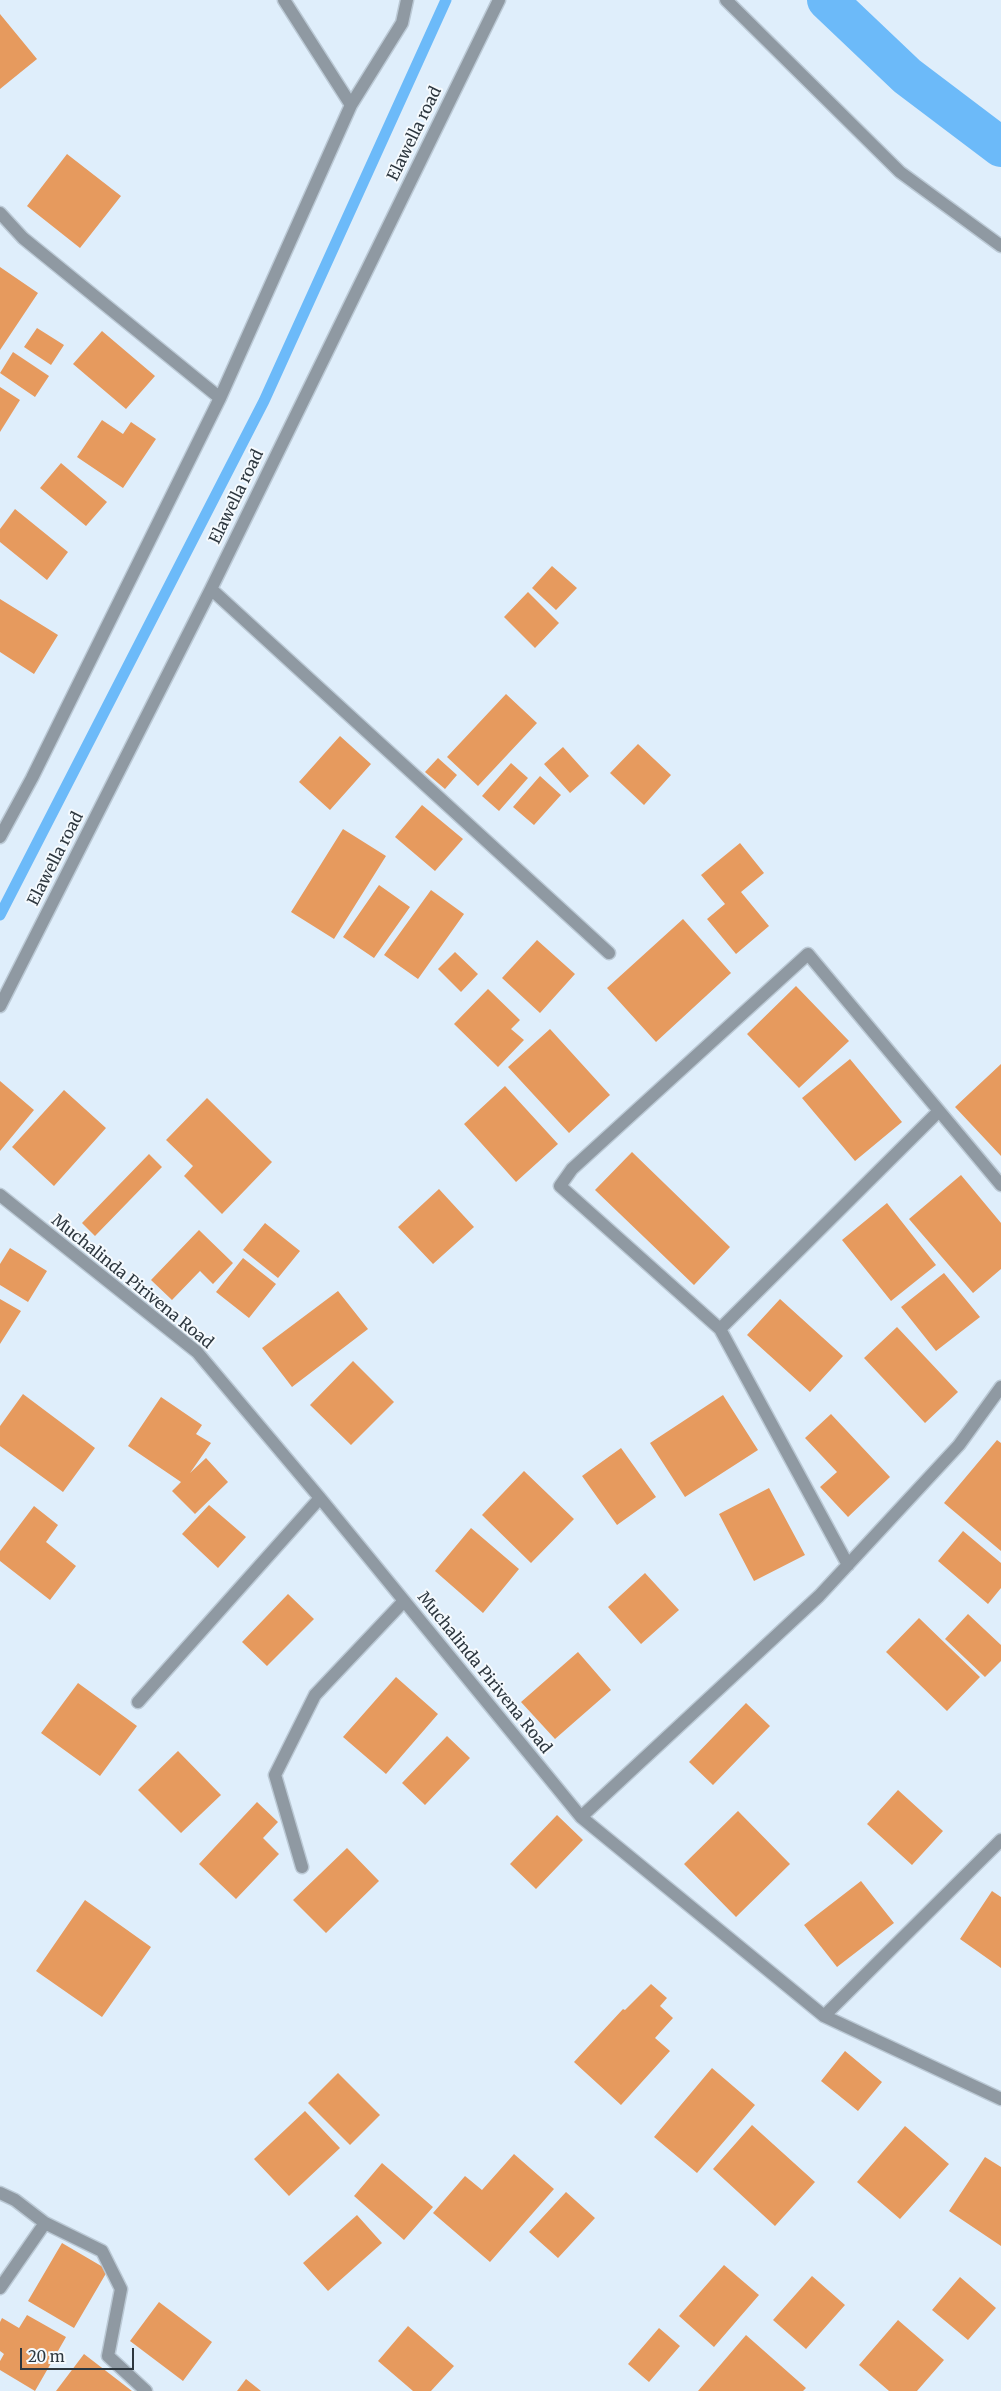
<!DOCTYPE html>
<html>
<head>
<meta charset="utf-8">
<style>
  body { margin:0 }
  #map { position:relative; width:1001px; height:2391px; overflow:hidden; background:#dfeefb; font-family:Merriweather,serif }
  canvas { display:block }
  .scale { position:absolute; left:20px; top:2348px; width:114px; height:22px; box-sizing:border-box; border:2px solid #2d373f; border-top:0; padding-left:6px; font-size:15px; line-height:18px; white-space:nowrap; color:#2d373f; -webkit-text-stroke:4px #f5fafe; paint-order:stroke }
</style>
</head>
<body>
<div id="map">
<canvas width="1001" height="2391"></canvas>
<div class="scale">20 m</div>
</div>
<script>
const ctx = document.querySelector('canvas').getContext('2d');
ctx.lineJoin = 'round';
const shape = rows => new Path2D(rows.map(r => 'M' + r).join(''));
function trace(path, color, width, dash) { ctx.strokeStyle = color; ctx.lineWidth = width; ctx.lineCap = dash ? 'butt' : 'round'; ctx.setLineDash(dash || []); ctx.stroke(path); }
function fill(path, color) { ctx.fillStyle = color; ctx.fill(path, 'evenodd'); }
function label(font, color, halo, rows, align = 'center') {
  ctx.font = font + ' Merriweather,serif'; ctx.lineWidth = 4; ctx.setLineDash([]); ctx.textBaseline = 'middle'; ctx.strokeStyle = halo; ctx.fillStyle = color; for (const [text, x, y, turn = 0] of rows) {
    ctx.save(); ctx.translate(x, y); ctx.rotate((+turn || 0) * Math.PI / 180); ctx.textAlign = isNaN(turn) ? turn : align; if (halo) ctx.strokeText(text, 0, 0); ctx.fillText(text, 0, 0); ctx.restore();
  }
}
const stream = shape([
  [0,915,264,401,446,0]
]);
const canal = shape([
  [827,0,907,76,1001,147]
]);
const building = shape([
  [0,14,37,59,0,89],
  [67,154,121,196,80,248,27,206],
  [0,267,38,293,0,350],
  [37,328,64,345,51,365,24,347],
  [102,331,155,376,126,409,73,364],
  [13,352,49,376,35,397,0,373],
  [0,387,20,400,0,432],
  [102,420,123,434,131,422,156,439,123,488,77,457],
  [61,463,107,502,86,526,40,488],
  [15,509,68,552,47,580,0,542,0,529],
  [552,566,577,588,556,610,532,588],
  [528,592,559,623,535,648,504,617],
  [0,599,58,635,34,674,0,652],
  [506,694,537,723,478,786,447,757],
  [340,736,371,764,330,810,299,782],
  [638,744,671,775,644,805,610,773],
  [563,747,589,776,570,793,544,764],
  [438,758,457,775,445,789,425,772],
  [511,763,528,778,499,811,482,796],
  [540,776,561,795,534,825,513,807],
  [422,805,463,839,435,871,395,837],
  [343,829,386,856,334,939,291,912],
  [740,843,764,873,741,892,769,926,736,954,707,919,725,904,701,875],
  [379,885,410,907,374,958,343,937],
  [431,890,464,914,418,979,384,955],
  [683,919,731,973,656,1042,607,988],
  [537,940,575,974,540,1013,502,978],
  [455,952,478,974,461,992,438,969],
  [796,986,849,1041,799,1088,747,1034],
  [488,989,520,1020,511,1029,524,1040,498,1067,454,1024],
  [550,1029,610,1095,569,1133,508,1067],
  [850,1059,902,1122,855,1161,802,1098],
  [1001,1064,1001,1156,955,1107],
  [0,1081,34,1110,0,1151],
  [505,1086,558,1144,516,1182,464,1124],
  [64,1090,106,1128,54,1186,12,1147],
  [207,1098,272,1162,222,1214,184,1176,193,1166,166,1140],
  [632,1152,730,1247,694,1285,595,1190],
  [149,1154,162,1167,95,1236,82,1223],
  [961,1175,1001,1223,1001,1269,973,1293,909,1219],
  [439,1189,474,1227,433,1264,398,1227],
  [887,1203,936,1265,891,1301,842,1240],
  [265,1223,300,1251,278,1278,243,1250],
  [199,1230,233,1263,213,1284,200,1271,172,1300,151,1280],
  [10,1248,47,1271,28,1302,0,1285,0,1264],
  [243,1258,276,1284,249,1318,216,1292],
  [944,1273,980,1317,936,1351,901,1307],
  [338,1291,368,1329,292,1387,262,1348],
  [0,1299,21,1311,0,1344],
  [780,1299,843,1356,810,1392,747,1335],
  [897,1327,958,1392,925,1423,864,1358],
  [353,1361,394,1402,351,1445,310,1405],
  [23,1394,95,1448,63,1492,0,1446,0,1426],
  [723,1395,758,1450,685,1497,650,1443],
  [161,1397,202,1425,196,1434,211,1443,190,1473,206,1458,228,1482,195,1514,172,1491,181,1482,128,1446],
  [831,1414,890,1477,848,1517,820,1487,837,1472,805,1438],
  [997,1440,1001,1443,1001,1551,944,1503],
  [621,1448,656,1497,617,1525,582,1476],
  [524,1471,574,1519,531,1563,482,1515],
  [769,1488,805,1555,754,1581,719,1514],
  [209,1505,246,1537,218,1568,182,1534],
  [34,1506,58,1525,46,1542,76,1566,50,1600,0,1561,0,1551],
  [471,1528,519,1569,483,1613,435,1571],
  [963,1531,1001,1563,1001,1588,988,1604,938,1561],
  [645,1573,679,1610,641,1644,608,1607],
  [288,1594,314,1619,267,1666,242,1642],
  [968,1614,1001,1645,1001,1661,985,1677,945,1639],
  [919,1618,980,1677,947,1711,886,1652],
  [578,1652,611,1690,555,1739,521,1702],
  [396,1677,438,1714,386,1774,343,1737],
  [78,1683,137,1726,100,1776,41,1733],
  [746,1703,770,1726,713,1785,689,1762],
  [447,1736,470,1758,425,1805,402,1783],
  [178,1751,221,1795,181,1833,138,1790],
  [898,1790,943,1831,912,1865,867,1824],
  [257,1802,278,1822,263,1838,279,1854,236,1899,199,1864],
  [738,1811,790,1864,736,1917,684,1864],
  [557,1815,583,1840,536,1889,510,1864],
  [347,1848,379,1881,326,1933,293,1900],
  [861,1881,894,1923,837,1967,804,1925],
  [992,1891,1001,1897,1001,1968,960,1939],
  [85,1900,151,1947,102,2017,36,1971],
  [651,1984,667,1998,660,2006,673,2018,655,2038,670,2051,621,2105,574,2062,623,2009,625,2010],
  [845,2051,882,2082,858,2111,821,2081],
  [712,2068,755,2105,697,2173,654,2137],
  [338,2073,380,2115,350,2145,308,2103],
  [305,2111,340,2148,289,2196,254,2159],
  [752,2125,815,2182,775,2226,713,2169],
  [905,2126,949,2164,900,2219,857,2182],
  [514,2154,554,2189,490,2262,433,2213,465,2176,482,2190],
  [985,2157,1001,2167,1001,2246,949,2211],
  [382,2163,433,2207,404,2240,354,2196],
  [566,2192,595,2218,558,2258,529,2232],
  [357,2215,382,2243,328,2291,303,2263],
  [62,2243,108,2270,74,2328,28,2301],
  [724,2265,759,2295,714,2347,679,2316],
  [812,2276,845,2305,806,2349,773,2320],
  [960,2277,996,2308,968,2340,932,2310],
  [159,2302,212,2342,183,2381,130,2341],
  [27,2315,66,2337,35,2391,0,2370,0,2361,4,2354,0,2351,0,2322,2,2318,19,2328],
  [898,2320,944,2360,917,2391,889,2391,859,2365],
  [408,2326,454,2366,431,2391,413,2391,378,2361],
  [659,2328,680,2346,649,2382,628,2364],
  [746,2335,806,2388,803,2391,698,2391],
  [84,2354,132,2391,56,2391],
  [246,2379,261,2391,237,2391]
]);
const minor = shape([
  [726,0,900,172,1001,246],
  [351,105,402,23,407,0],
  [0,213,23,238,220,398],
  [211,589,609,953],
  [0,837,32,778,220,398,351,105,284,0],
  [0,1006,211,589,499,0],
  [0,1195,197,1352,320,1498,581,1817,824,2016,1001,2099],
  [720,1329,939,1111],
  [848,1565,720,1329,560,1186,572,1169,808,954,1001,1185],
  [138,1702,320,1498],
  [581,1817,819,1596,959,1445,1001,1387],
  [302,1867,275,1775,315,1695,404,1601],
  [824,2016,1001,1840],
  [0,2193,15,2200,45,2223,102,2251,121,2289,108,2356,146,2391],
  [0,2288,45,2223]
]);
const streetNames = [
  ["Elawella road",415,134,-64],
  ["Elawella road",237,497,-64],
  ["Elawella road",56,859,-63],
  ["Muchalinda Pirivena Road",132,1282,39],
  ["Muchalinda Pirivena Road",484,1673,51]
];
trace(stream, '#6cbaf9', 11);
trace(canal, '#6cbaf9', 40);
fill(building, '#e69a5e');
trace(minor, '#bbc9d5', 15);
trace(minor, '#8f99a2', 12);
label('16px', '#2d373f', '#f5fafe', streetNames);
</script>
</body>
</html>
